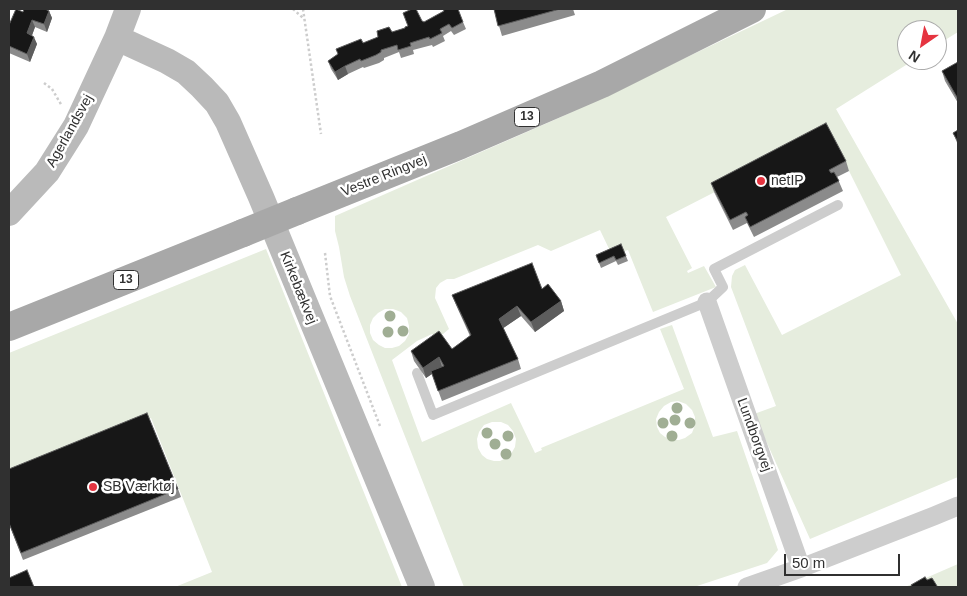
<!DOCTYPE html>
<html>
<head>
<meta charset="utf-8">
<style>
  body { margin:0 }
  #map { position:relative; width:967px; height:596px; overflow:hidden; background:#fff; font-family:Arial,sans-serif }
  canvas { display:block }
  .frame { position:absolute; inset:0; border:10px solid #303030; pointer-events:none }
  .north { position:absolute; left:897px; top:20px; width:50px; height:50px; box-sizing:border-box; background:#fff; border:1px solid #acacac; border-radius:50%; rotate:213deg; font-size:14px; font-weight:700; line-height:20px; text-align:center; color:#303030 }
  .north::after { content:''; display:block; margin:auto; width:18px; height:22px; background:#e53440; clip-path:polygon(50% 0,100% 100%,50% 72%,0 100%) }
  .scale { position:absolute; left:784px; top:554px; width:116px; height:22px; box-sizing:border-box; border:2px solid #303030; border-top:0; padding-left:6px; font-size:15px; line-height:18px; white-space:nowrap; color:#303030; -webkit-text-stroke:4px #fff; paint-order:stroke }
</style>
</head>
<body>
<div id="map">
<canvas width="967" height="596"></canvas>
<div class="frame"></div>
<div class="north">N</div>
<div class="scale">50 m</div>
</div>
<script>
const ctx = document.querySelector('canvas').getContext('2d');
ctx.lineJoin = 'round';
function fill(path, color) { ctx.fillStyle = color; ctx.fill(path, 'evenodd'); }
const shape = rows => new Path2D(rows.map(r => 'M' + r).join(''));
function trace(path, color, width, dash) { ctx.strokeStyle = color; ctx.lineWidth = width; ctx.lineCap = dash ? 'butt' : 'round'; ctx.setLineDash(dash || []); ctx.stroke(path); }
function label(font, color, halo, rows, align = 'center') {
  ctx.font = font + ' Arial,sans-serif'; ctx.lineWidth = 5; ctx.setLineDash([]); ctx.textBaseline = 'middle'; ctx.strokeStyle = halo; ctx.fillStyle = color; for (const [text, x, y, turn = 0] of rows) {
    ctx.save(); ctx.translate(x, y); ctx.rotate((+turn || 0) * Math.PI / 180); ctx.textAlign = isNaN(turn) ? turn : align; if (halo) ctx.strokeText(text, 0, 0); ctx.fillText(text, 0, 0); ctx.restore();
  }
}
const green = shape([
  [788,9,958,9,958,32,937,45,937,30,907,30,907,60,914,60,836,109,958,324,958,477,810,539,754,414,776,406,731,287,732,276,735,270,745,265,782,335,901,275,830,133,666,217,692,268,687,271,688,273,704,266,716,287,653,312,628,250,612,255,600,230,551,251,538,245,454,279,447,279,440,283,436,288,435,298,449,329,437,339,432,334,417,341,392,360,422,442,511,403,535,453,542,450,541,448,684,389,660,329,672,325,713,437,737,431,778,550,767,563,694,587,464,587,350,296,344,277,339,247,335,231,335,216,561,117],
  [385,309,393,309,401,312,407,318,409,326,409,334,405,341,399,346,392,348,385,348,379,345,373,340,370,333,370,325,373,318,378,313],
  [678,401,686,404,692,410,695,417,695,425,692,433,685,438,679,440,672,440,665,437,660,433,657,427,656,419,659,412,664,406,671,402],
  [492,422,501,422,508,425,513,431,516,439,515,447,511,454,506,458,500,461,494,461,487,459,482,455,478,448,477,439,479,432,484,425],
  [266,249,402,587,175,587,212,572,151,418,9,475,9,353],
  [958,564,958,587,905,587]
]);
const path = shape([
  [293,9,303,18],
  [303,9,321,134],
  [44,83,52,89,62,106],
  [325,253,330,296,380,426]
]);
const lane = shape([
  [417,373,433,415,707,302,723,287,714,269,838,205]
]);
const street = shape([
  [707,302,801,568],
  [747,587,801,568,934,516,958,506]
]);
const secondary = shape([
  [117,38,167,61,186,72,202,87,217,103,228,122,261,197,422,587],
  [9,213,47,172,76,126,117,38,128,9]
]);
const primary = shape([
  [297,211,461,145,602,84,752,9],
  [9,327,243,233]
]);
const primaryBridge = shape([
  [243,233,297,211]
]);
const trees = [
  [390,316],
  [403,331],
  [388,332],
  [677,408],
  [675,420],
  [663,423],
  [690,423],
  [487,433],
  [508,436],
  [672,436],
  [495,444],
  [506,454]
];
const wall = shape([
  [494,9,573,9,575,15,502,36],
  [49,11,52,18,47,32,35,27,32,35,37,44,30,62,9,53,9,25],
  [422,21,424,22,463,22,466,29,454,35,451,31,443,36,445,41,433,47,432,45,413,50,414,54,401,58,399,52,384,58,384,60,379,63,364,68,363,67,348,74,338,80,331,69,328,61,363,43,392,32,405,28],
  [958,62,958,103,945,81,942,71],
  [958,130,958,145,953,133],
  [846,161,849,171,837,177,843,191,754,237,747,223,733,230,714,192,711,183],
  [621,244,628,261,618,265,616,261,601,268,596,255],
  [542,289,561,301,564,311,535,332,521,316,503,328,518,359,521,369,442,401,432,374,426,378,414,361,411,351,452,349,470,336,456,305,452,295],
  [178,489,181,497,23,560,9,524]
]);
const shadedWall = shape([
  [49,11,52,18,47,32,44,24],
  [32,20,35,27,30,41,27,33],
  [34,37,37,44,30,62,27,54],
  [345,66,348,74,338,80,335,72],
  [561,301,564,311,535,332,531,322],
  [517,306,521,316,502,329,499,319],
  [439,357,442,367,426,378,423,368]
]);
const building = shape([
  [16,9,23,12,24,9,45,9,49,11,44,24,32,20,27,33,34,37,27,54,9,46,9,25,16,9],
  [412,9,416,9,422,21,424,22,444,11,443,9,458,9,463,22,452,28,449,24,440,29,442,33,430,39,429,37,410,43,411,46,398,50,397,45,381,50,381,52,376,55,361,61,360,59,345,66,335,72,328,61,338,54,336,49,361,39,363,43,378,37,377,31,389,27,392,32,405,28,405,27,408,26,403,13,412,9],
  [494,9,560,9,498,26,494,9],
  [958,62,958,99,942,71,958,62],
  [826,123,846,161,829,170,831,173,834,172,839,181,750,227,745,217,748,215,746,212,730,220,711,183,826,123],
  [958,130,958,142,953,133,958,130],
  [621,244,626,256,616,260,614,256,599,263,596,255,621,244],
  [532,263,542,289,548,284,561,301,531,322,517,306,499,319,518,359,438,391,431,371,444,366,439,357,423,368,411,351,439,331,452,349,471,335,452,295,532,263],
  [147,413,178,489,21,553,9,523,9,469,147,413],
  [27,570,34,587,9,587,9,578,27,570],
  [925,577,927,580,932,578,937,586,934,587,912,587,911,585,925,577]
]);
const markers = [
  [761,181,5,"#e53440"],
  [93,487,5,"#e53440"]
];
const shields = [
  [527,117,25],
  [126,280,25]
];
const shieldNames = [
  ["13",527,117],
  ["13",126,280]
];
const streetNames = [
  ["Agerlandsvej",70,131,-61],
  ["Vestre Ringvej",384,176,-22],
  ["Kirkebækvej",298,288,68],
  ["Lundborgvej",754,435,70]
];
const poiNames = [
  ["netIP",771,181],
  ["SB Værktøj",103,487]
];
fill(green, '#e6edde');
trace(path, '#cdcdcd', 2.5, [2.5, 2.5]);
trace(lane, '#cdcdcd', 10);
trace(street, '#cdcdcd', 19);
trace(secondary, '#bababa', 26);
trace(primary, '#a8a8a8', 28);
trace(primaryBridge, '#a8a8a8', 28);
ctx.fillStyle = '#a0ae94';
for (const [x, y] of trees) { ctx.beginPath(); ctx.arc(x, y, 5.5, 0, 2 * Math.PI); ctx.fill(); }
fill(wall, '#8b8b8b');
fill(shadedWall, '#5d5d5d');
fill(building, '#171717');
trace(building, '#5d5d5d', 1);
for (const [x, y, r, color] of markers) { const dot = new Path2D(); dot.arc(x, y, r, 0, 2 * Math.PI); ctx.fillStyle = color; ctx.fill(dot); trace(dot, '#fff', 2); }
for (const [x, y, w] of shields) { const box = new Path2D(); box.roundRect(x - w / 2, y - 9.5, w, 19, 4); ctx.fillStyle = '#fff'; ctx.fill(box); trace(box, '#303030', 1); }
label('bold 12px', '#303030', null, shieldNames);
label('14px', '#303030', '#fff', streetNames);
label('14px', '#303030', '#fff', poiNames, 'left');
</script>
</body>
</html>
